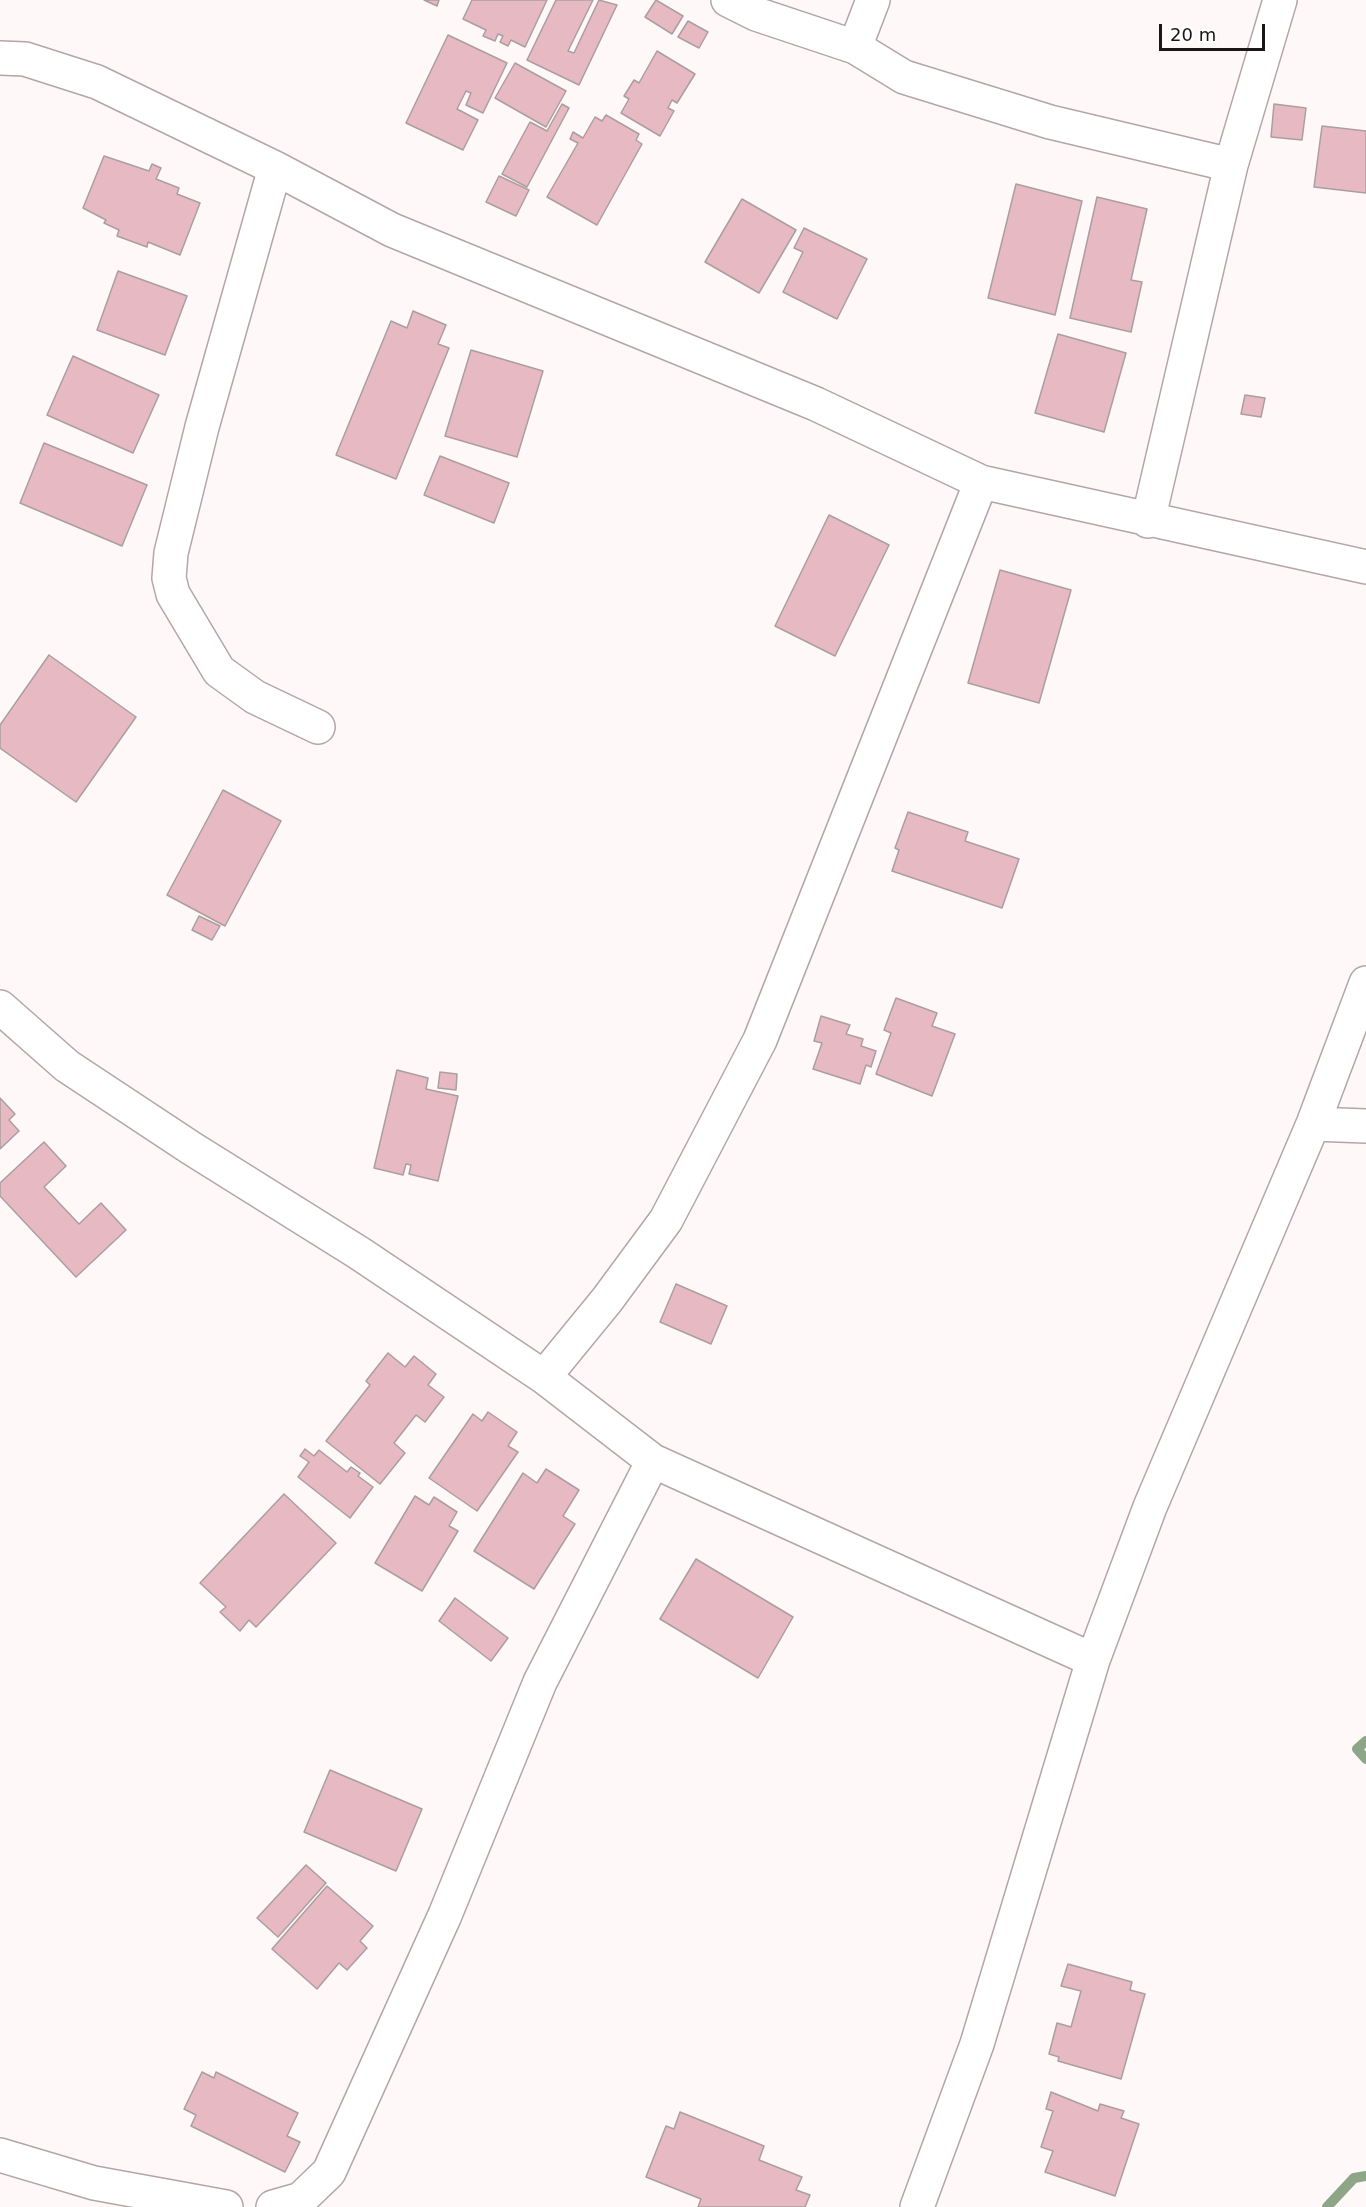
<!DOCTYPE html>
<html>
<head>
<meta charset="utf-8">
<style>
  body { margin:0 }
  #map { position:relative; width:1366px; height:2207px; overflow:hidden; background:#fef8f9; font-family:"DejaVu Sans",sans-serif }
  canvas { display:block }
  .scale { position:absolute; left:1159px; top:24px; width:106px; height:27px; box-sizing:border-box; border:3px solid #1a1516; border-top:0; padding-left:8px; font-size:18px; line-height:21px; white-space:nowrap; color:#1a1516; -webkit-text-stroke:4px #fff; paint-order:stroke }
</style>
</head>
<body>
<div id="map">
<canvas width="1366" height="2207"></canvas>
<div class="scale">20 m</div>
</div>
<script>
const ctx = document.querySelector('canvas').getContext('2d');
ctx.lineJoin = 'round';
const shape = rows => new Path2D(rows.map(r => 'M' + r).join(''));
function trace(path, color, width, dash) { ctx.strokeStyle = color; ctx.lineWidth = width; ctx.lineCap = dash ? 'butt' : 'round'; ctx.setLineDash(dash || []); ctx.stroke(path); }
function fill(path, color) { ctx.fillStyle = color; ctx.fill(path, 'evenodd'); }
const stream = shape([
  [1366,1741,1357,1749,1366,1759],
  [1327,2207,1354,2178,1366,2176]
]);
const building = shape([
  [424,0,439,0,437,6,424,0],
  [472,0,547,0,525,47,511,40,508,46,500,42,503,36,498,34,495,41,483,36,486,30,463,19,472,0],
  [556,0,593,0,568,51,574,53,599,0,617,5,579,85,527,60,556,0],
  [656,0,683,16,672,34,645,17,656,0],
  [688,21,708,32,699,48,678,37,688,21],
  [448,35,507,63,483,113,466,105,471,93,466,91,457,109,478,120,463,150,406,123,448,35],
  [657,51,695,74,677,103,672,100,668,108,674,111,660,136,621,113,629,99,624,96,634,80,639,83,657,51],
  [515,63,566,91,546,127,495,98,515,63],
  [562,104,569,108,527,187,502,174,530,122,547,131,562,104],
  [1274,104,1306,108,1302,140,1271,137,1274,104],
  [606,115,639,134,636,140,642,144,597,225,547,197,578,143,570,139,573,132,583,138,595,117,602,121,606,115],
  [1322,126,1366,131,1366,193,1314,187,1322,126],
  [104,156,149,171,152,164,161,168,156,179,179,188,177,194,200,203,180,255,148,242,147,247,117,236,119,230,104,223,106,220,83,208,104,156],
  [499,176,529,190,516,216,486,202,499,176],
  [1016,184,1082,201,1055,315,988,298,1016,184],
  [1097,197,1147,209,1131,280,1142,282,1131,332,1070,318,1097,197],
  [742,199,796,230,759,293,705,262,742,199],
  [804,228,867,259,837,319,783,292,803,252,794,248,804,228],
  [118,271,187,296,165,355,97,330,118,271],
  [413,311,446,325,438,344,449,348,396,479,336,455,391,321,407,328,413,311],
  [1058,334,1126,353,1104,432,1035,413,1058,334],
  [471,350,543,371,517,457,445,436,471,350],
  [73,356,159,395,133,453,47,415,73,356],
  [1245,395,1265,398,1261,417,1241,414,1245,395],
  [44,443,147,485,122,546,20,503,44,443],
  [440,456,509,483,494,523,424,495,440,456],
  [829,515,889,545,835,656,775,626,829,515],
  [1000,570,1071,590,1039,703,968,683,1000,570],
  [49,655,136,717,76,802,0,748,0,725,49,655],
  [223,790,281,821,225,926,167,895,223,790],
  [908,812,968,832,965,841,1019,859,1002,908,892,871,899,850,895,848,908,812],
  [199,916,220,926,212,940,192,930,199,916],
  [896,998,937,1013,932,1026,955,1034,932,1096,876,1074,891,1033,884,1030,896,998],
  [821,1016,850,1025,846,1034,863,1039,861,1046,876,1051,871,1067,866,1065,860,1084,813,1069,822,1043,814,1041,821,1016],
  [397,1070,428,1078,426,1089,458,1096,438,1181,409,1174,411,1165,406,1164,403,1175,374,1168,397,1070],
  [440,1072,457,1074,456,1090,438,1088,440,1072],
  [0,1098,15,1114,9,1120,19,1131,0,1149,0,1098],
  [44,1142,66,1166,44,1187,79,1224,101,1203,126,1230,76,1277,0,1196,0,1183,44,1142],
  [676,1284,727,1306,711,1344,660,1322,676,1284],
  [388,1353,405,1367,414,1356,436,1374,428,1385,444,1397,425,1422,416,1415,394,1443,405,1453,380,1484,326,1441,370,1385,366,1381,388,1353],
  [488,1412,517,1432,508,1446,518,1452,477,1511,429,1478,473,1414,482,1421,488,1412],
  [305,1449,314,1456,319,1450,347,1472,351,1467,360,1473,358,1476,373,1487,350,1518,298,1477,309,1462,300,1456,305,1449],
  [546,1469,579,1490,563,1516,575,1524,534,1589,474,1551,523,1473,537,1483,546,1469],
  [284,1494,336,1543,256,1627,249,1620,240,1631,220,1612,226,1607,200,1583,284,1494],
  [415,1496,429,1505,434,1497,457,1512,449,1526,458,1531,422,1591,375,1563,415,1496],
  [696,1559,793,1617,758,1678,660,1619,696,1559],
  [455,1598,508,1638,491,1661,439,1621,455,1598],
  [330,1770,422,1809,396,1871,304,1832,330,1770],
  [306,1865,326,1883,278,1937,257,1918,306,1865],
  [327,1886,373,1926,360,1941,367,1948,347,1970,339,1963,317,1989,272,1949,327,1886],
  [1068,1964,1132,1982,1130,1990,1145,1994,1121,2079,1058,2061,1059,2057,1049,2054,1057,2023,1071,2027,1081,1991,1061,1986,1068,1964],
  [202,2072,214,2078,216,2072,298,2113,287,2136,300,2142,285,2172,191,2126,196,2115,184,2109,202,2072],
  [1051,2092,1098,2111,1100,2104,1124,2111,1121,2118,1139,2124,1115,2196,1045,2172,1053,2151,1041,2147,1053,2111,1046,2109,1051,2092],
  [680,2112,764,2146,759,2160,802,2177,796,2190,810,2195,805,2207,698,2207,701,2199,646,2177,666,2126,674,2129,680,2112]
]);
const minor = shape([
  [728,0,756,14,855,47,904,77,1050,122,1231,165],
  [855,47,873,0],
  [0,58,25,59,97,82,275,168,392,230,816,404,981,482,1366,567],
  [275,168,202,427,171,553,169,578,173,594,219,671,255,697,318,727],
  [1148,521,1231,165,1280,0],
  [0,1007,67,1066,191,1148,359,1253,544,1377,653,1461,1093,1660],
  [1313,1124,1366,1126],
  [544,1377,607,1300,666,1220,760,1040,981,482],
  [0,2155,94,2183,226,2207],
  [273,2207,301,2199,329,2172,445,1915,540,1682,653,1461],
  [917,2207,977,2044,1093,1660,1150,1507,1313,1124,1366,983]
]);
trace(stream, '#8ca687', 10);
fill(building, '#e7bac3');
trace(building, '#ac9ea0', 1.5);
trace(minor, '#b4a6a8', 36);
trace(minor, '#fff', 33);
</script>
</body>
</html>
